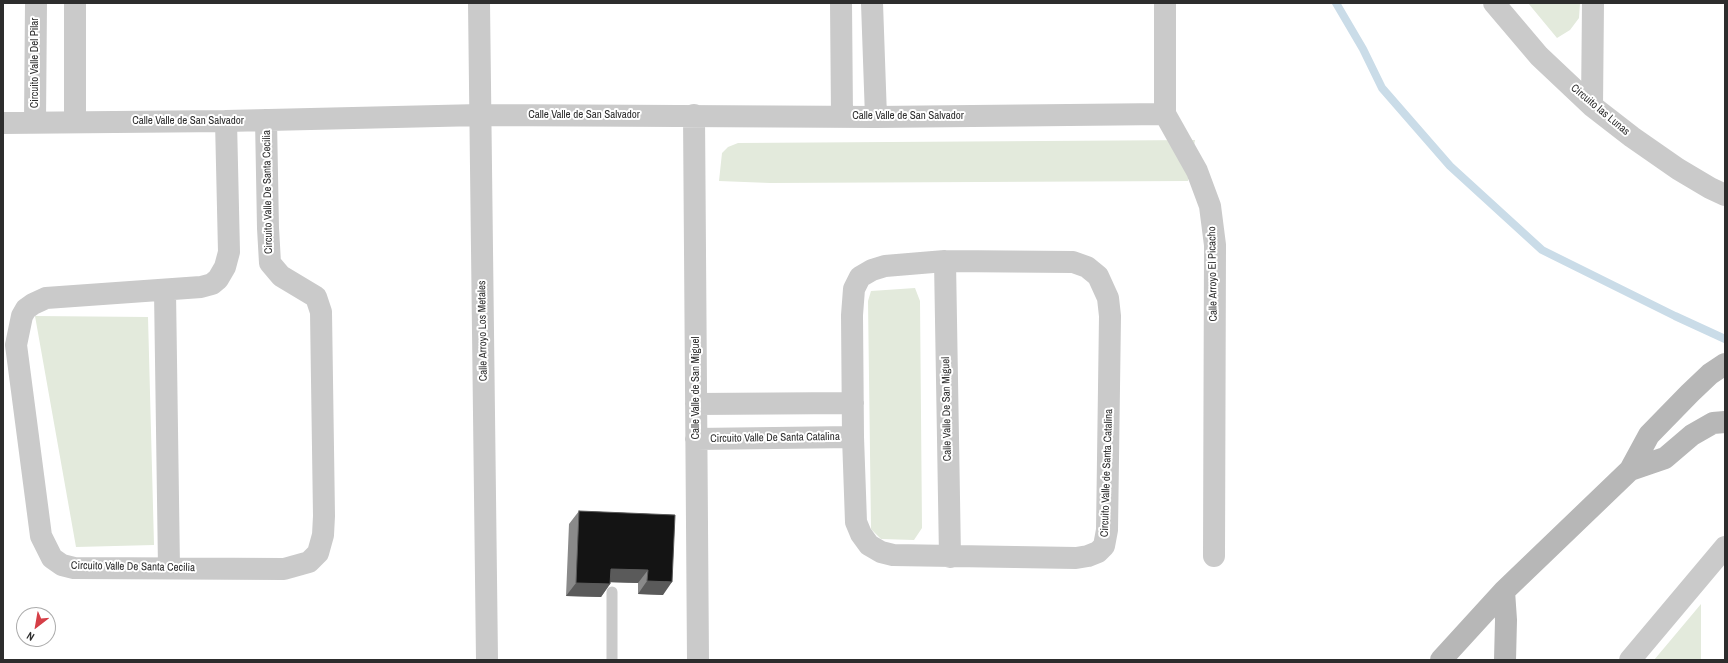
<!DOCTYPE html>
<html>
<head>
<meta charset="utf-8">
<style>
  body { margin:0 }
  #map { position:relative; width:1728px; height:663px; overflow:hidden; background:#fff; font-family:"Archivo Narrow",sans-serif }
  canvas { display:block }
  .frame { position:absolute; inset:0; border:4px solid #2d2d2d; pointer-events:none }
  .north { position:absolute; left:16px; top:607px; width:40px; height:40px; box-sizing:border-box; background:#fff; border:1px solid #ababab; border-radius:50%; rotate:211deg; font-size:11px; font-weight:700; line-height:16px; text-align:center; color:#2d2d2d }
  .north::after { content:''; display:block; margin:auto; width:14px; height:18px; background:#d53f47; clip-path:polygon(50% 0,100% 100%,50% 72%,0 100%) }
</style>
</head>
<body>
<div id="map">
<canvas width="1728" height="663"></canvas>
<div class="frame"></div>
<div class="north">N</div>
</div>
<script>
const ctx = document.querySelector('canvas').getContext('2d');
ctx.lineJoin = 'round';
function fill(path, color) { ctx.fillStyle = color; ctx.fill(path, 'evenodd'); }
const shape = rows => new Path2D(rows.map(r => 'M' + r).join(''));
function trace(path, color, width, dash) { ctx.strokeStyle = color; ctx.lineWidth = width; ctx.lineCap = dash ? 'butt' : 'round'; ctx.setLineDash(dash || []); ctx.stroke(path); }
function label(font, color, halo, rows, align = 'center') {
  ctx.font = font + ' "Archivo Narrow",sans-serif'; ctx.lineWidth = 4; ctx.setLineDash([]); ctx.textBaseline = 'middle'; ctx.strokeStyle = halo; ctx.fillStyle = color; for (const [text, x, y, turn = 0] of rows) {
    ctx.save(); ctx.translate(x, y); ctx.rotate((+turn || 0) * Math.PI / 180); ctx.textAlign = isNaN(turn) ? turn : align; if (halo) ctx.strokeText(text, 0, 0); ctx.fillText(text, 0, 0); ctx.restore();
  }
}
const green = shape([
  [1528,3,1580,3,1579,18,1570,30,1557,38],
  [1195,140,1188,181,770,183,719,181,722,153,728,147,738,143],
  [915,288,920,301,922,528,914,540,881,539,871,529,868,301,871,291],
  [35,316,148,317,154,545,76,547],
  [1701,604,1701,660,1654,660]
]);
const stream = shape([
  [1336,3,1363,49,1382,88,1450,166,1542,250,1675,316,1725,339]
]);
const lane = shape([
  [612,660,612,592]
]);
const street = shape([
  [75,3,75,122],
  [479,3,487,660],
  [841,3,842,116],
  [872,3,876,117],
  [1165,3,1165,114,1197,171,1210,206,1215,245,1214,556],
  [1494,3,1539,56,1592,106,1632,137,1678,169,1710,188,1725,195],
  [1592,106,1593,3],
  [694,115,698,660],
  [226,121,229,252,225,267,218,279,212,284,201,287,46,298,33,304,26,309,22,316,16,345,41,536,52,558,62,565,74,568,284,569,309,562,318,553,323,535,324,516,321,312,316,297,281,276,270,263,268,228,266,120],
  [35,122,36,3],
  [3,123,226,121,480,115,876,117,1165,114],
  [945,261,1073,262,1087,267,1098,276,1108,298,1110,316,1107,530,1104,546,1098,552,1088,556,1076,558,893,555,881,552,869,545,861,534,856,522,853,437,852,315,854,289,860,277,872,270,885,266,945,261],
  [945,261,950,557],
  [165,291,169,568],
  [696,404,853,403],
  [696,439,853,437],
  [1630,660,1725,547]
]);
const secondary = shape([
  [1630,470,1665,458,1692,435,1713,423,1725,422],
  [1504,591,1506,620,1505,660],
  [1441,660,1504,591,1630,470,1649,435,1690,393,1710,374,1725,364]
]);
const wall = shape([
  [579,511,675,515,663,595,638,594,638,583,610,582,610,584,601,597,566,596,569,524]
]);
const shadedWall = shape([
  [611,569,648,570,638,583,602,582],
  [647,581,672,582,663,595,638,594],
  [576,583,610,584,601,597,566,596]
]);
const building = shape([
  [579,511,675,515,672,582,647,581,648,570,611,569,610,584,576,583,579,511]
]);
const streetNames = [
  ["Circuito Valle Del Pilar",35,63,-90],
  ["Circuito las Lunas",1600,110,40],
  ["Calle Valle de San Salvador",584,115],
  ["Calle Valle de San Salvador",908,116],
  ["Calle Valle de San Salvador",188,121],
  ["Circuito Valle De Santa Cecilia",268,192,-91],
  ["Calle Arroyo El Picacho",1213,274,-91],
  ["Calle Arroyo Los Metales",483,331,-91],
  ["Calle Valle de San Miguel",696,388,-90],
  ["Calle Valle De San Miguel",947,409,-91],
  ["Circuito Valle De Santa Catalina",775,438,-1],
  ["Circuito Valle de Santa Catalina",1107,473,-88],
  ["Circuito Valle De Santa Cecilia",133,567,1]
];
fill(green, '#e3eadc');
trace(stream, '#cadce8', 8);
trace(lane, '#cacaca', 11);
trace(street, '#cacaca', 22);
trace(secondary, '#b7b7b7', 22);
fill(wall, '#8a8a8a');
fill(shadedWall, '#5a5a5a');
fill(building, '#141414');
trace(building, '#5a5a5a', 1);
label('11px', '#2d2d2d', '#fff', streetNames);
</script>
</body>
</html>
